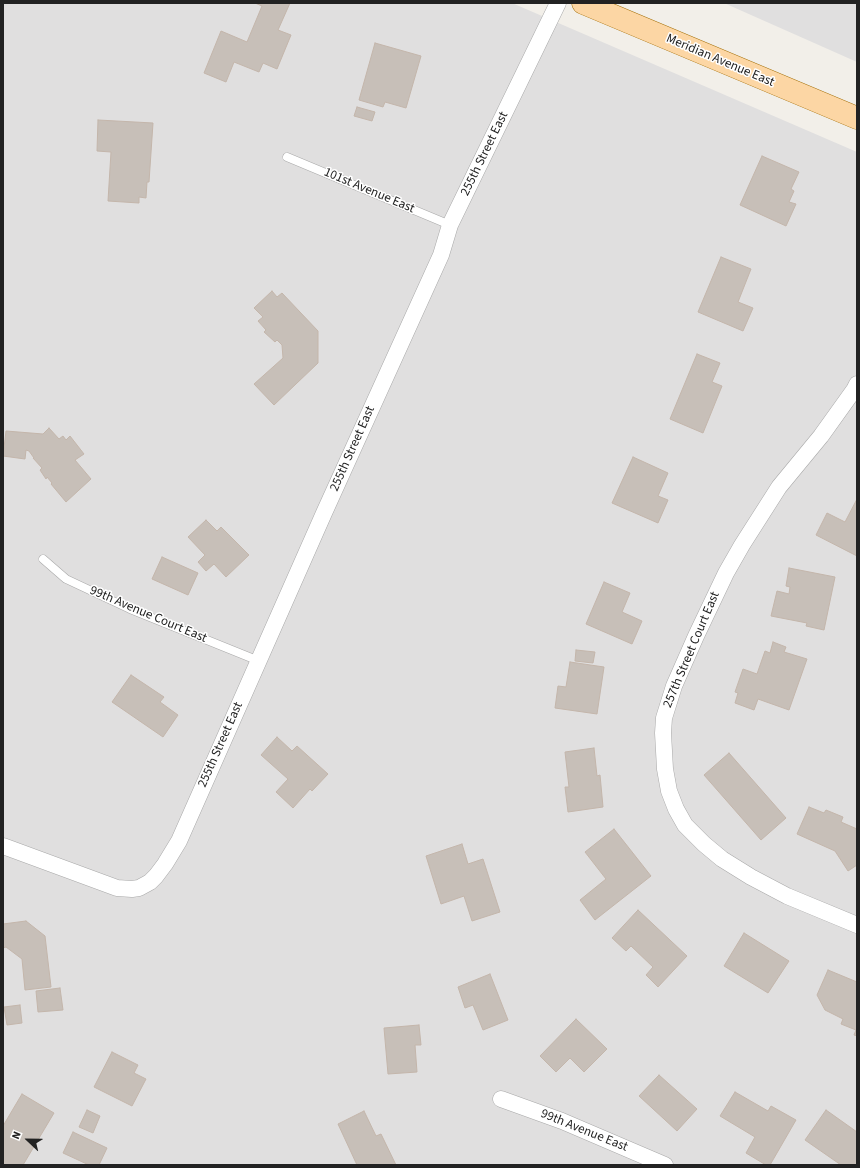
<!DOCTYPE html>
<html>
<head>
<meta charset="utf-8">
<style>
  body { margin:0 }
  #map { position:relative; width:860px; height:1168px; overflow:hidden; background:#f2efe9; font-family:"Source Sans 3",sans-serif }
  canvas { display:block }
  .frame { position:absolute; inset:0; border:4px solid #222; pointer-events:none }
  .north { position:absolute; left:8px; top:1120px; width:40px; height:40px; -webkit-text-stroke:3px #fff; paint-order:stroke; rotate:292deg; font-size:11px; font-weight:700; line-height:16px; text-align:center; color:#222 }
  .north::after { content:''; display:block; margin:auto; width:14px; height:18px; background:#222; clip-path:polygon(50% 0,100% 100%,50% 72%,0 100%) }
</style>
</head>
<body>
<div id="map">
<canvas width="860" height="1168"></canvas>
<div class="frame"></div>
<div class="north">N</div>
</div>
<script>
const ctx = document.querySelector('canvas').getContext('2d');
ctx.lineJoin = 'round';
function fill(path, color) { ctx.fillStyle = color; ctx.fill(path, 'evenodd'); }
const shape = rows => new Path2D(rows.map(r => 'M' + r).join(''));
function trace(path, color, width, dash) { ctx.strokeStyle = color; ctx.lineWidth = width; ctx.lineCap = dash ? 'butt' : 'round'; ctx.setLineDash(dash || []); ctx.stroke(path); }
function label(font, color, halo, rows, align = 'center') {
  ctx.font = font + ' "Source Sans 3",sans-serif'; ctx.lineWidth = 3; ctx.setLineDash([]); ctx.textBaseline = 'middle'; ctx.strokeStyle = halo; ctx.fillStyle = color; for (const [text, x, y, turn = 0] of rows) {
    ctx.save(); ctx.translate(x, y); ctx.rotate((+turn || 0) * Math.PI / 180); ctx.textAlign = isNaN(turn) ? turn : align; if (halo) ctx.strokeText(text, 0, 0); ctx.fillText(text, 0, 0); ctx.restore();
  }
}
const residential = shape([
  [3,3,512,3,857,152,857,1165,3,1165],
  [724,3,857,3,857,62]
]);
const building = shape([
  [255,3,290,3,278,30,291,35,277,69,263,63,259,72,234,62,226,82,204,73,221,31,247,42,262,6,255,3],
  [375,43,421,56,406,108,385,102,383,107,359,100,375,43],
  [357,107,375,112,372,121,354,116,357,107],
  [98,120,153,123,149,182,147,182,146,198,139,197,139,203,108,201,111,152,97,151,98,120],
  [762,156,799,172,791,189,794,191,789,202,796,204,786,226,740,205,762,156],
  [721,257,751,269,738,302,753,308,743,331,698,312,721,257],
  [272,291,277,297,282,293,318,331,318,363,274,405,254,384,283,358,282,345,277,340,275,342,264,332,266,330,258,321,263,317,254,308,272,291],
  [697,354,720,363,712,382,722,386,703,433,670,419,697,354],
  [49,428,59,439,63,436,66,440,70,436,84,454,75,460,91,479,66,502,51,484,52,483,47,477,46,479,40,470,42,468,33,458,34,458,29,451,26,450,25,459,3,456,6,431,43,434,49,428],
  [633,457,668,473,658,496,668,500,658,523,612,503,633,457],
  [857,499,857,556,816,535,827,513,845,522,857,499],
  [206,520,217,531,221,527,249,555,226,577,214,564,206,571,198,562,205,555,188,537,206,520],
  [162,557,198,573,188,595,152,579,162,557],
  [789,568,835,577,824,630,806,626,807,623,771,616,777,591,789,594,790,587,786,586,789,568],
  [604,582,630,593,622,612,642,621,632,644,586,624,604,582],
  [773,642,786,647,784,652,807,659,789,710,758,699,754,710,735,703,738,693,735,692,743,669,757,674,765,651,770,653,773,642],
  [576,650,595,652,593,663,575,661,576,650],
  [570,662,604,667,597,714,555,708,558,686,566,687,570,662],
  [131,675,164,697,160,702,178,715,163,737,112,702,131,675],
  [277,737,292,751,297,746,328,774,312,791,310,789,293,808,276,792,288,779,261,755,277,737],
  [594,748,597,776,600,775,603,807,568,812,565,787,569,787,565,752,594,748],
  [729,753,786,818,761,840,704,775,729,753],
  [809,807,824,813,826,810,843,817,841,822,857,829,857,865,848,871,835,851,797,834,809,807],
  [614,829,651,876,595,920,580,900,606,879,585,852,614,829],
  [462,844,468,864,483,859,500,912,472,921,464,896,441,904,426,856,462,844],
  [638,910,687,956,658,987,646,975,653,967,631,946,626,951,612,938,638,910],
  [26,921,45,936,51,987,25,990,22,959,6,947,3,948,3,924,26,921],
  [744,933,789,961,768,993,724,966,744,933],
  [828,970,857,982,857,1036,854,1035,856,1030,841,1024,843,1019,825,1010,817,995,828,970],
  [490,974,508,1020,483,1030,473,1005,465,1008,458,987,490,974],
  [60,988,63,1010,38,1012,36,991,60,988],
  [20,1005,22,1023,7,1025,4,1007,20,1005],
  [576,1019,607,1049,584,1072,570,1058,556,1072,540,1056,576,1019],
  [419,1025,421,1045,415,1045,417,1072,388,1074,384,1028,419,1025],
  [112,1052,138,1065,134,1073,146,1079,132,1106,94,1087,112,1052],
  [659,1075,697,1109,677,1131,639,1096,659,1075],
  [735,1092,768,1111,771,1106,796,1120,770,1165,766,1165,746,1153,755,1137,720,1116,735,1092],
  [22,1094,54,1113,23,1165,5,1165,3,1164,3,1126,22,1094],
  [87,1110,100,1116,93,1133,79,1127,87,1110],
  [826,1110,857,1132,857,1165,841,1165,805,1140,826,1110],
  [364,1111,376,1136,381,1134,396,1165,357,1165,338,1124,364,1111],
  [73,1132,107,1148,99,1165,89,1165,63,1153,73,1132]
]);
const service = shape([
  [287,157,450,225],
  [43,559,66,579,130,609,259,661]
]);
const minor = shape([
  [857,384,854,390,821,436,779,487,742,545,726,573,696,636,674,686,664,718,663,733,665,769,669,791,676,809,685,825,704,844,722,859,751,877,787,896,857,925],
  [3,846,117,888,132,889,139,888,150,882,156,876,165,864,179,841,324,513,441,255,450,225,558,3],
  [501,1099,562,1121,665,1165]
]);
const primary = shape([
  [583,3,857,118]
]);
const streetNames = [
  ["Meridian Avenue East",720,61,23],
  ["255th Street East",485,154,-64],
  ["101st Avenue East",369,191,23],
  ["255th Street East",353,449,-66],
  ["99th Avenue Court East",148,615,23],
  ["257th Street Court East",692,650,-67],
  ["255th Street East",221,745,-66],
  ["99th Avenue East",584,1131,22]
];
fill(residential, '#e0dfdf');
fill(building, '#c7bfb8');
trace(building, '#c4b6ab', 1);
trace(service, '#a9a9a9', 9);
trace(minor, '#a9a9a9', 17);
trace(primary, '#a06b00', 23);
trace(service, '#fff', 8);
trace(minor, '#fff', 16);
trace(primary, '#fcd6a4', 22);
label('13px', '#222', '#fff', streetNames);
</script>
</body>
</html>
